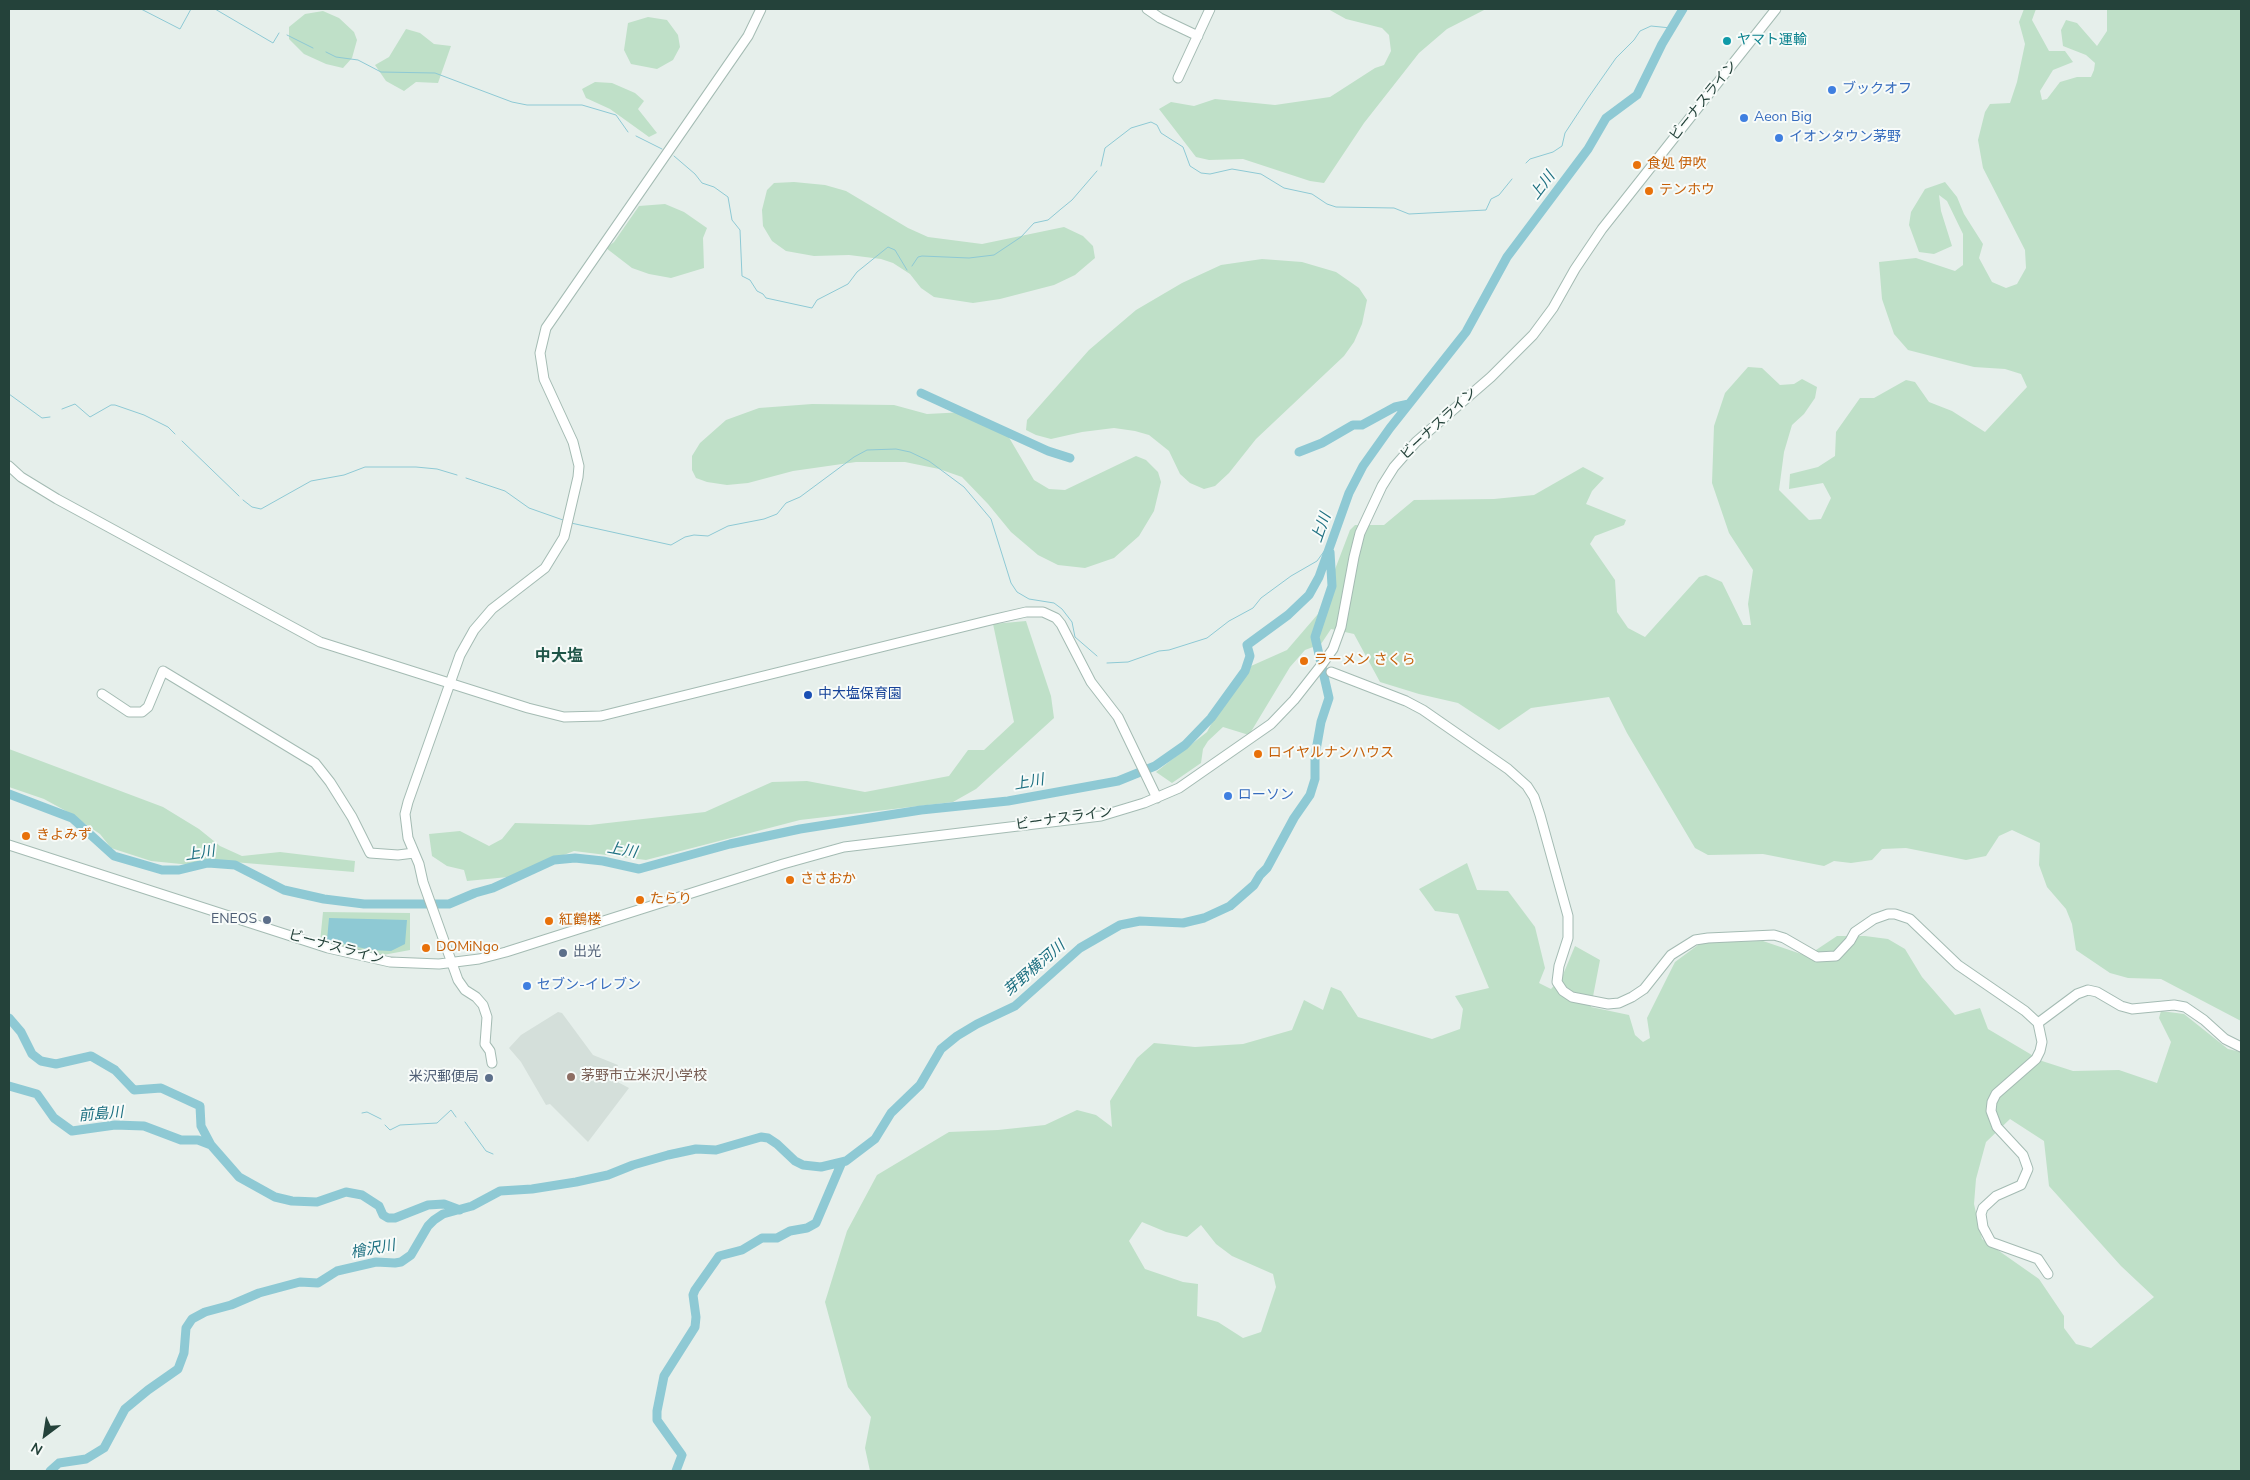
<!DOCTYPE html>
<html>
<head>
<meta charset="utf-8">
<style>
  body { margin:0 }
  #map { position:relative; width:2250px; height:1480px; overflow:hidden; background:#e6efeb; font-family:"Nunito Sans",sans-serif }
  canvas { display:block }
  .frame { position:absolute; inset:0; border:10px solid #24423a; pointer-events:none }
  .north { position:absolute; left:20px; top:1410px; width:50px; height:50px; -webkit-text-stroke:4px #f7fbf9; paint-order:stroke; rotate:211deg; font-size:14px; font-weight:700; line-height:20px; text-align:center; color:#24423a }
  .north::after { content:''; display:block; margin:auto; width:18px; height:22px; background:#24423a; clip-path:polygon(50% 0,100% 100%,50% 72%,0 100%) }
</style>
</head>
<body>
<div id="map">
<canvas width="2250" height="1480"></canvas>
<div class="frame"></div>
<div class="north">N</div>
</div>
<script>
const ctx = document.querySelector('canvas').getContext('2d');
ctx.lineJoin = 'round';
function fill(path, color) { ctx.fillStyle = color; ctx.fill(path, 'evenodd'); }
const shape = rows => new Path2D(rows.map(r => 'M' + r).join(''));
function trace(path, color, width, dash) { ctx.strokeStyle = color; ctx.lineWidth = width; ctx.lineCap = dash ? 'butt' : 'round'; ctx.setLineDash(dash || []); ctx.stroke(path); }
function label(font, color, halo, rows, align = 'center') {
  ctx.font = font + ' "Nunito Sans","Noto Sans JP",sans-serif'; ctx.lineWidth = 4; ctx.setLineDash([]); ctx.textBaseline = 'middle'; ctx.strokeStyle = halo; ctx.fillStyle = color; for (const [text, x, y, turn = 0] of rows) {
    ctx.save(); ctx.translate(x, y); ctx.rotate((+turn || 0) * Math.PI / 180); ctx.textAlign = isNaN(turn) ? turn : align; if (halo) ctx.strokeText(text, 0, 0); ctx.fillText(text, 0, 0); ctx.restore();
  }
}
const built = shape([
  [558,1012,562,1013,593,1055,618,1065,612,1079,629,1088,588,1142,550,1104,546,1105,521,1062,509,1048,521,1035]
]);
const green = shape([
  [1328,9,1486,9,1447,29,1419,53,1364,123,1324,183,1310,181,1243,159,1209,160,1196,157,1159,109,1171,102,1194,106,1215,99,1275,105,1330,97,1375,68,1384,65,1391,51,1389,35,1382,28,1346,19],
  [2024,9,2036,9,2032,20,2049,51,2065,51,2073,62,2053,70,2040,91,2042,100,2047,99,2060,82,2077,77,2091,77,2094,70,2095,63,2086,55,2063,46,2061,30,2066,20,2077,23,2097,46,2107,31,2107,9,2241,9,2241,1021,2161,979,2128,978,2110,973,2076,950,2072,924,2066,909,2047,887,2039,865,2040,843,2027,837,2012,830,1999,836,1986,856,1966,860,1906,848,1882,849,1872,860,1851,863,1834,861,1824,866,1763,854,1708,855,1695,848,1627,733,1609,697,1531,708,1499,730,1458,703,1419,694,1380,682,1354,634,1331,629,1321,644,1305,650,1290,667,1249,735,1223,727,1208,741,1203,749,1201,763,1172,783,1156,772,1207,732,1226,696,1251,666,1287,650,1318,614,1350,530,1355,525,1384,525,1414,500,1494,499,1534,495,1583,467,1604,478,1592,491,1586,504,1626,520,1624,525,1595,536,1590,544,1615,580,1617,612,1628,628,1645,637,1699,577,1706,575,1722,582,1743,625,1751,625,1748,604,1753,570,1729,533,1712,483,1714,426,1725,393,1748,367,1762,368,1780,385,1794,384,1802,379,1817,387,1815,398,1804,414,1792,425,1784,452,1779,490,1809,520,1821,519,1831,498,1823,483,1789,489,1790,474,1818,467,1835,456,1836,432,1860,398,1874,398,1906,380,1915,382,1929,402,1952,411,1985,432,2027,387,2021,374,2005,369,1974,367,1908,350,1894,334,1882,299,1879,262,1916,258,1955,271,1963,265,1963,234,1947,201,1939,195,1941,211,1952,246,1934,254,1919,252,1909,225,1911,212,1925,189,1945,182,1957,197,1964,214,1983,244,1979,258,1992,282,2006,288,2017,284,2026,268,2025,250,1983,168,1978,140,1985,112,1990,104,2010,103,2017,82,2025,44,2019,22],
  [323,11,339,18,354,32,357,40,352,58,343,68,326,64,304,54,289,39,289,27,305,14],
  [648,17,667,20,678,35,680,47,673,60,657,69,631,64,624,50,628,23],
  [406,29,420,33,434,44,451,46,438,83,416,82,404,91,386,81,375,65,389,57],
  [595,82,612,83,635,93,644,101,638,109,657,133,649,137,610,109,586,98,582,89],
  [794,182,825,185,846,191,908,228,928,237,982,244,1064,227,1083,236,1093,246,1095,258,1075,275,1054,285,1000,299,973,303,934,297,921,288,910,274,893,263,881,259,849,255,814,256,786,251,772,241,763,226,762,210,767,190,774,183],
  [665,204,684,212,707,228,703,238,704,268,671,278,649,274,632,268,606,248,614,242,639,206],
  [1262,259,1302,262,1336,272,1359,288,1367,300,1362,324,1354,342,1344,356,1256,439,1229,473,1215,486,1204,489,1190,483,1180,474,1169,451,1149,435,1135,431,1114,428,1082,432,1051,439,1036,435,1026,430,1027,420,1089,350,1136,310,1182,283,1221,265],
  [812,404,894,405,927,414,965,412,988,420,1004,429,1034,480,1049,489,1065,490,1136,456,1146,460,1158,472,1161,482,1154,511,1139,536,1114,558,1085,568,1058,565,1038,555,1011,532,988,504,962,477,939,469,905,462,856,462,793,471,748,483,727,485,707,482,696,478,692,470,692,456,700,443,726,420,759,408],
  [1026,621,1051,696,1054,718,976,789,953,802,800,820,646,860,574,851,508,877,467,881,464,870,447,866,432,856,429,834,460,831,489,846,502,839,515,823,590,825,705,812,772,782,807,781,865,792,949,776,968,750,984,750,1014,722,993,624],
  [9,749,163,807,199,829,220,846,242,856,280,852,355,861,354,872,233,862,191,865,151,861,111,848,100,834,66,811,44,799,9,787],
  [1467,863,1477,890,1508,891,1535,927,1545,968,1539,983,1551,989,1562,977,1575,946,1600,960,1591,1007,1629,1015,1635,1035,1643,1042,1650,1038,1647,1018,1675,962,1702,942,1763,941,1807,956,1837,936,1865,936,1888,939,1905,949,1922,977,1955,1015,1980,1008,1988,1029,2042,1061,2073,1071,2119,1070,2157,1083,2171,1042,2159,1018,2161,1011,2184,1014,2228,1049,2241,1052,2241,1471,870,1471,865,1448,871,1417,848,1387,825,1302,847,1231,877,1175,949,1132,998,1130,1045,1125,1077,1110,1096,1115,1112,1127,1110,1101,1137,1058,1154,1043,1195,1047,1243,1044,1292,1030,1304,1000,1323,1010,1331,987,1341,991,1358,1017,1432,1039,1460,1029,1463,1009,1455,996,1489,988,1458,914,1435,911,1419,889],
  [2010,1119,2044,1141,2049,1186,2121,1266,2154,1297,2091,1348,2076,1344,2064,1328,2064,1316,2039,1279,1982,1239,1974,1204,1976,1179,1986,1142],
  [1142,1222,1166,1232,1187,1237,1201,1225,1216,1244,1232,1256,1273,1274,1276,1287,1261,1332,1243,1338,1218,1322,1197,1316,1198,1284,1183,1282,1145,1269,1129,1241],
  [323,912,410,913,410,950,383,955,320,942]
]);
const water = shape([
  [329,918,407,920,405,944,391,951,371,950,327,940]
]);
const stream = shape([
  [141,9,180,29,191,9],
  [215,9,273,43,279,33],
  [287,35,313,48],
  [326,52,336,57,358,60,381,72,435,73,512,102,527,105,582,105,616,115,628,132],
  [636,136,662,149],
  [674,156,695,174,702,183,714,187,728,197,732,220,740,230,742,276,750,280,757,291,763,294,766,298,812,308,817,300,848,284,857,272,888,247,895,250,907,270],
  [1526,163,1530,159,1553,152,1562,146,1565,133,1588,98,1616,58,1634,40,1640,31,1651,26,1671,28],
  [1101,166,1105,148,1131,128,1151,122,1157,125,1161,133,1183,147,1190,166,1201,173,1210,174,1232,169,1261,174,1284,188,1312,194,1327,204,1336,207,1394,208,1409,214,1486,210,1491,199,1499,195,1512,179],
  [912,266,918,257,922,256,969,258,994,255,1021,237,1034,223,1048,220,1061,209,1072,200,1097,171],
  [9,394,42,418,50,417],
  [62,409,75,404,90,417,111,405,115,405,144,415,168,427,175,434],
  [182,441,239,496],
  [466,478,505,491,529,508,563,520],
  [243,500,252,507,261,509,311,481,344,475,365,467,416,467,437,469,457,475],
  [571,523,671,545,685,537,694,535,708,536,728,526,764,519,777,514,786,503,800,497,854,457,867,450,896,449,910,452,929,461,964,487,991,519,1011,583,1017,592,1029,599,1054,603,1062,609,1072,622,1075,637,1097,656],
  [1107,663,1128,662,1159,651,1169,650,1207,638,1229,621,1253,608,1261,598,1291,576,1317,561,1325,550,1330,547],
  [362,1113,367,1112,381,1119],
  [465,1122,486,1151,493,1154],
  [385,1125,390,1130,400,1125,437,1123,451,1110,456,1117]
]);
const river = shape([
  [921,393,1048,451,1070,458],
  [1299,452,1322,443,1353,425,1362,425,1395,407,1409,404],
  [9,794,72,818,114,856,162,870,179,870,208,863,235,865,284,890,324,899,364,904,449,904,475,893,493,888,554,860,575,858,603,861,639,869,730,844,800,829,921,810,1008,801,1118,781,1155,766,1185,745,1211,718,1245,671,1250,656,1247,645,1288,615,1309,595,1319,577,1349,493,1363,466,1390,428,1466,332,1507,257,1588,149,1606,118,1637,95,1662,44,1683,9],
  [9,1018,21,1032,32,1054,41,1061,56,1064,91,1056,115,1070,134,1090,161,1088,200,1106,201,1126,211,1145,239,1177,275,1197,292,1201,317,1202,346,1192,362,1195,379,1206,383,1215,388,1218,395,1218,428,1205,444,1204,460,1210],
  [9,1086,37,1094,54,1118,72,1131,115,1125,144,1126,181,1140,198,1140,211,1145],
  [50,1471,59,1463,86,1459,104,1448,125,1409,148,1390,178,1369,184,1353,186,1328,192,1319,205,1312,231,1305,259,1293,300,1282,318,1283,337,1271,376,1262,395,1263,401,1262,411,1255,428,1226,434,1220,443,1214,472,1206,500,1191,532,1189,576,1182,608,1175,633,1165,668,1155,696,1149,716,1150,761,1137,768,1138,777,1144,795,1161,803,1165,821,1167,846,1161,875,1139,891,1113,920,1085,941,1049,957,1036,977,1024,1015,1006,1080,948,1120,925,1140,921,1183,923,1204,918,1230,906,1254,885,1260,875,1267,868,1294,818,1310,795,1315,779,1315,756,1321,722,1329,698,1315,637,1332,586,1330,552],
  [676,1471,682,1455,657,1420,657,1411,664,1376,695,1327,696,1317,693,1295,695,1290,719,1256,742,1250,762,1238,777,1238,790,1231,807,1228,816,1223,842,1162]
]);
const secondary = shape([
  [1147,9,1160,18,1198,36],
  [1178,78,1210,9],
  [9,466,21,477,57,499,320,642,528,708,564,717,601,716,991,620,1026,612,1043,612,1056,618,1061,624,1091,682,1118,717,1157,798],
  [1331,672,1406,701,1423,710,1508,769,1527,786,1534,797,1540,815,1568,916,1568,938,1559,966,1557,982,1563,991,1572,997,1608,1004,1619,1003,1632,997,1644,989,1671,955,1695,940,1708,938,1774,935,1784,938,1817,957,1836,956,1850,941,1855,932,1874,919,1888,914,1895,914,1910,919,1958,965,2025,1011,2038,1023,2042,1042,2040,1051,2036,1059,1996,1094,1992,1102,1991,1111,1997,1127,2023,1155,2028,1169,2021,1185,1996,1196,1983,1208,1981,1214,1983,1227,1991,1242,2038,1259,2048,1274],
  [102,694,129,712,142,712,148,707,163,671,315,763,330,782,352,817,370,853,398,855,414,853],
  [9,845,328,948,390,962,439,964,479,959,506,952,783,864,844,847,1101,816,1144,803,1179,788,1271,724,1294,700,1323,663,1333,649,1341,627,1354,557,1360,533,1382,486,1394,467,1416,442,1491,377,1533,335,1553,308,1575,269,1602,229,1776,9],
  [2038,1023,2077,994,2088,990,2097,992,2121,1006,2132,1009,2174,1005,2185,1007,2204,1020,2225,1039,2241,1047],
  [492,1063,490,1051,485,1044,487,1017,483,1005,476,997,465,990,458,980,423,882,419,864,408,838,405,814,408,802,460,655,474,630,492,609,545,568,564,537,578,477,579,466,573,442,544,379,540,353,546,328,748,36,761,9]
]);
const markers = [
  [1727,41,5,"#0f9aa8"],
  [1832,90,5,"#3f7fe0"],
  [1744,118,5,"#3f7fe0"],
  [1779,138,5,"#3f7fe0"],
  [1637,165,5,"#e8710a"],
  [1649,191,5,"#e8710a"],
  [1304,661,5,"#e8710a"],
  [808,695,5,"#1a4fb4"],
  [1258,754,5,"#e8710a"],
  [1228,796,5,"#3f7fe0"],
  [26,836,5,"#e8710a"],
  [790,880,5,"#e8710a"],
  [640,900,5,"#e8710a"],
  [267,920,5,"#5c6f8a"],
  [549,921,5,"#e8710a"],
  [426,948,5,"#e8710a"],
  [563,953,5,"#5c6f8a"],
  [527,986,5,"#3f7fe0"],
  [571,1077,5,"#8d6e63"],
  [489,1078,5,"#5c6f8a"]
];
const cultureNames = [
  ["ヤマト運輸",1737,41]
];
const shopNames = [
  ["ブックオフ",1842,90],
  ["Aeon Big",1754,118],
  ["イオンタウン茅野",1789,138],
  ["ローソン",1238,796],
  ["セブン-イレブン",537,986]
];
const streetNames = [
  ["ビーナスライン",1704,101,-51],
  ["ビーナスライン",1439,424,-43],
  ["ビーナスライン",1064,819,-8],
  ["ビーナスライン",336,948,15]
];
const foodNames = [
  ["食処 伊吹",1647,165],
  ["テンホウ",1659,191],
  ["ラーメン さくら",1314,661],
  ["ロイヤルナンハウス",1268,754],
  ["きよみず",36,836],
  ["ささおか",800,880],
  ["たらり",650,900],
  ["紅鶴楼",559,921],
  ["DOMiNgo",436,948]
];
const transitNames = [
  ["中大塩保育園",818,695]
];
const serviceNames = [
  ["ENEOS",257,920],
  ["出光",573,953,"left"],
  ["米沢郵便局",479,1078]
];
const educationNames = [
  ["茅野市立米沢小学校",581,1077]
];
const waterNames = [
  ["上川",1543,186,-53],
  ["上川",1322,528,-71],
  ["上川",1029,783,-10],
  ["上川",622,851,10],
  ["上川",200,854,-8],
  ["芽野横河川",1035,969,-41],
  ["前島川",101,1115,-5],
  ["檜沢川",373,1250,-10]
];
const quarterNames = [
  ["中大塩",559,657]
];
fill(built, '#d4dfda');
fill(green, '#bfe0c8');
fill(water, '#8ec9d4');
trace(stream, '#8ec9d4', 1);
trace(river, '#8ec9d4', 9);
trace(secondary, '#a4bbb3', 11);
trace(secondary, '#fff', 9);
for (const [x, y, r, color] of markers) { const dot = new Path2D(); dot.arc(x, y, r, 0, 2 * Math.PI); ctx.fillStyle = color; ctx.fill(dot); trace(dot, '#f7fbf9', 2); }
label('14px', '#0d838f', '#f7fbf9', cultureNames, 'left');
label('14px', '#366cbe', '#f7fbf9', shopNames, 'left');
label('14px', '#24423a', '#f7fbf9', streetNames);
label('14px', '#c56008', '#f7fbf9', foodNames, 'left');
label('14px', '#164399', '#f7fbf9', transitNames, 'left');
label('14px', '#4e5e75', '#f7fbf9', serviceNames, 'right');
label('14px', '#785e54', '#f7fbf9', educationNames, 'left');
label('italic 15px', '#1c6f80', '#f7fbf9', waterNames);
label('bold 16px', '#1f5548', '#f7fbf9', quarterNames);
</script>
</body>
</html>
